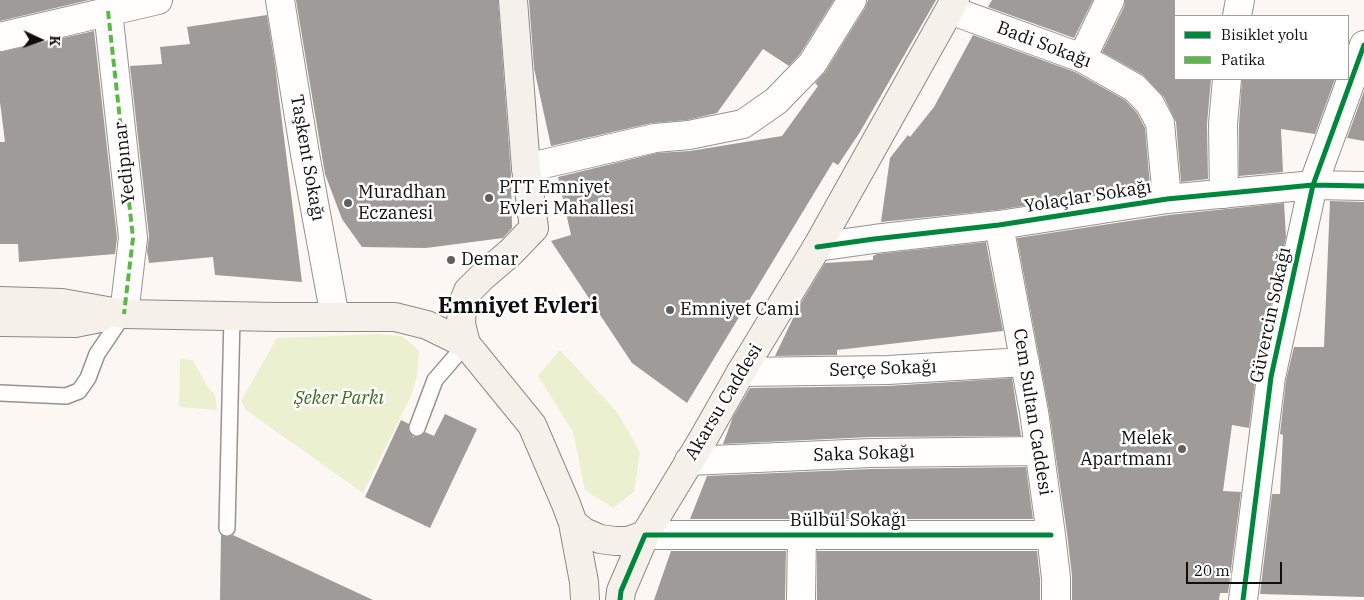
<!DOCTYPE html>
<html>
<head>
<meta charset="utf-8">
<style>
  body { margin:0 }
  #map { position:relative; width:1364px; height:600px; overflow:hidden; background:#fcf7f2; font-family:"IBM Plex Serif",serif }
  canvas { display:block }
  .legend { position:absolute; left:1174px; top:15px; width:175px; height:65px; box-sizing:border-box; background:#fff; border:1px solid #9f9f9f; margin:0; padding:6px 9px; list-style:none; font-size:15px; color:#0e0e0e }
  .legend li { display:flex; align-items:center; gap:10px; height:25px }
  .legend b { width:25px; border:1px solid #9f9f9f }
  .north { position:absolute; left:15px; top:15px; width:50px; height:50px; -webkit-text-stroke:4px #fff; paint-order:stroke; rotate:93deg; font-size:14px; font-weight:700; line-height:20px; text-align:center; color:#0e0e0e }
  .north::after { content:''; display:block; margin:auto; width:18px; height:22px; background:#0e0e0e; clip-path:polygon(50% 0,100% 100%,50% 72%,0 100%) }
  .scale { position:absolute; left:1186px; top:562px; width:96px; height:22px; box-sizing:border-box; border:2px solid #0e0e0e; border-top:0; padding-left:6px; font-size:15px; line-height:18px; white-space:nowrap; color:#0e0e0e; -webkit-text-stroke:4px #fff; paint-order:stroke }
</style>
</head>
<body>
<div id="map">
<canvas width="1364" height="600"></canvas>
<ul class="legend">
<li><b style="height:6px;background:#00873e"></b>Bisiklet yolu</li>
<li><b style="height:6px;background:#58b947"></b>Patika</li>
</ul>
<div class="north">K</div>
<div class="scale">20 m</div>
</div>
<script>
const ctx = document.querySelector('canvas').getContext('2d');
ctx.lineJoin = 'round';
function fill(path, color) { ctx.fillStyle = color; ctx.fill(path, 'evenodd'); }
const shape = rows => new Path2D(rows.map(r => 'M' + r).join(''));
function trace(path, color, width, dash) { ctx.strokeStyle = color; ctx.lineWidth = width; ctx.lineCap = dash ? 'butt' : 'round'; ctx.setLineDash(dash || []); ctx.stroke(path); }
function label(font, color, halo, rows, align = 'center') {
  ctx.font = font + ' "IBM Plex Serif",serif'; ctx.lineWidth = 5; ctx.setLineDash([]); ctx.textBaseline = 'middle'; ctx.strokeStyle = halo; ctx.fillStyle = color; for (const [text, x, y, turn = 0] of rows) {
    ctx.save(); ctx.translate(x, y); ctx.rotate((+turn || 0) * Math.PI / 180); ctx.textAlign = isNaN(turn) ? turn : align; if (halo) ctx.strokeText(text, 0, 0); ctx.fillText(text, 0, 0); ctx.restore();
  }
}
const green = shape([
  [377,334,402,336,419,351,417,375,412,394,363,493,246,410,241,401,277,338],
  [560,350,617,412,640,452,634,492,613,508,585,490,573,432,538,376],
  [180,359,193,360,207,386,215,395,217,410,179,407]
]);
const building = shape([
  [0,0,89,0,0,21],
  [296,0,498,0,511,174,512,228,503,238,426,248,362,247,342,219,325,174],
  [529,0,834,0,800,54,789,66,763,49,717,113,687,120,652,123,551,146,534,68],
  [868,0,936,0,860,132,838,165,833,162,687,403,632,363,551,241,571,235,558,177,657,153,690,151,782,136,818,86,815,83,825,72,865,8],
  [992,0,1093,0,1074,38,988,7],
  [1125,0,1175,0,1175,79,1211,79,1207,124,1208,179,1181,182,1176,122,1164,97,1143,75,1102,52,1124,7],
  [267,15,275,65,302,282,215,275,213,257,149,263,147,251,149,236,130,66,162,64,160,47,190,44,187,27],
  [94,31,117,238,115,254,19,262,18,244,0,244,0,142,5,142,0,102,0,52],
  [973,35,1075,72,1125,100,1137,113,1145,128,1150,186,997,210,881,222,890,158,908,135,910,137,934,107],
  [1242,79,1335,79,1315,134,1281,129,1283,172,1239,176,1239,125],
  [1364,91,1364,141,1347,138],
  [1330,201,1364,202,1364,597,1260,594,1272,494,1280,494,1283,435,1280,434,1286,380,1294,347,1324,347],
  [1284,203,1286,237,1256,374,1249,428,1232,425,1223,491,1241,492,1228,593,1220,593,1219,600,1072,600,1072,576,1067,533,1049,410,1017,238,1169,215],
  [986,242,1003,331,837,350,837,355,775,356,798,308,825,263,873,260,873,256,877,254],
  [1012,378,1021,436,870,437,723,444,733,417,750,388,888,386],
  [445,414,477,429,430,528,365,497,401,420,409,424,408,430,413,437,419,437,425,432,434,436],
  [1026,467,1033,519,690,519,707,476,871,469],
  [221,535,227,537,233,535,373,600,220,600],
  [671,551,786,551,785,600,654,600],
  [817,551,1037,551,1040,579,1040,600,817,600]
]);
const lane = shape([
  [0,393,66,396,79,391,88,378,97,354,124,314],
  [417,428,435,380,466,344],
  [227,528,232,317]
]);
const street = shape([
  [280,0,305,154,335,317],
  [950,10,1082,58,1135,88,1150,104,1160,123,1167,199],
  [108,11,133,238,124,314],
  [1237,16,1240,0],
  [0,37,158,0],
  [1082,58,1110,0],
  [526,168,655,138,689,135,743,124,776,101,812,64,852,0],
  [1224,194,1223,124,1227,79],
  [999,225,1034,412,1051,535,1056,578,1056,600],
  [817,247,874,239,999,225,1167,199,1313,185,1364,186],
  [741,372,888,370,1025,362],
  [689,461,871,453,1039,451],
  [645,535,1051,535],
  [801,600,802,535],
  [1243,600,1271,377,1313,185,1364,45]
]);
const secondary = shape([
  [0,301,62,303,124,314,277,317,395,317,427,325,466,344,532,425,566,504,573,523,584,582,585,600],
  [0,322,75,323,100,318],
  [466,344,461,324,462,306,468,291,483,276,511,252,534,228,526,168,513,0],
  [573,523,584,532,600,539,615,541,628,541,645,535],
  [620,600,621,591,645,535,703,439,741,372,817,247,955,0]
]);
const quiet = shape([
  [108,11,133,238,124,314]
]);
const cycleway = shape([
  [817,247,874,239,999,225,1167,199,1313,185,1364,186],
  [620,600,621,591,645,535,1051,535],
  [1243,600,1271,377,1313,185,1364,45]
]);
const markers = [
  [489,198,5,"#61605e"],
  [348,203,5,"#61605e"],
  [451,260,5,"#61605e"],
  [670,310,5,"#61605e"],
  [1182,449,5,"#61605e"]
];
const streetNames = [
  ["Badi Sokağı",1044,45,21],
  ["Taşkent Sokağı",307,158,80],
  ["Yedipınar",125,163,-96],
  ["Yolaçlar Sokağı",1088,197,-9],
  ["Güvercin Sokağı",1271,315,-78],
  ["Serçe Sokağı",883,369,-2],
  ["Akarsu Caddesi",724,402,-59],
  ["Cem Sultan Caddesi",1032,412,81],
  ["Saka Sokağı",864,454,-2],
  ["Bülbül Sokağı",848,521]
];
const poiNames = [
  ["PTT Emniyet",499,188],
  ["Evleri Mahallesi",499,209],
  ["Muradhan",358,193],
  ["Eczanesi",358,214],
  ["Demar",461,260],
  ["Emniyet Cami",680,310],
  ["Melek",1172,439,"right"],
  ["Apartmanı",1172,460,"right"]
];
const parkNames = [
  ["Şeker Parkı",339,399]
];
const districtNames = [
  ["Emniyet Evleri",518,307]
];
fill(green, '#ebf1d0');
fill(building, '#9e9b98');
trace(lane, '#959391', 18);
trace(street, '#959391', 30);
trace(secondary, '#8c8a87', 30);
trace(lane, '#fffefd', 15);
trace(street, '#fffefd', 28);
trace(secondary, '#f5f1ea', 28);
trace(quiet, '#58b947', 4, [8, 4]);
trace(cycleway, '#00873e', 5);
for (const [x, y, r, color] of markers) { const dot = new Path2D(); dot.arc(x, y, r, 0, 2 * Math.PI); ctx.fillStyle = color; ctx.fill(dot); trace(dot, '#fff', 2); }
label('18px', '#0e0e0e', '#fff', streetNames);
label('18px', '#0e0e0e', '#fff', poiNames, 'left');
label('italic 18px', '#3b6a19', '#fff', parkNames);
label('bold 22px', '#0e0e0e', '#fff', districtNames);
</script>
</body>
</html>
